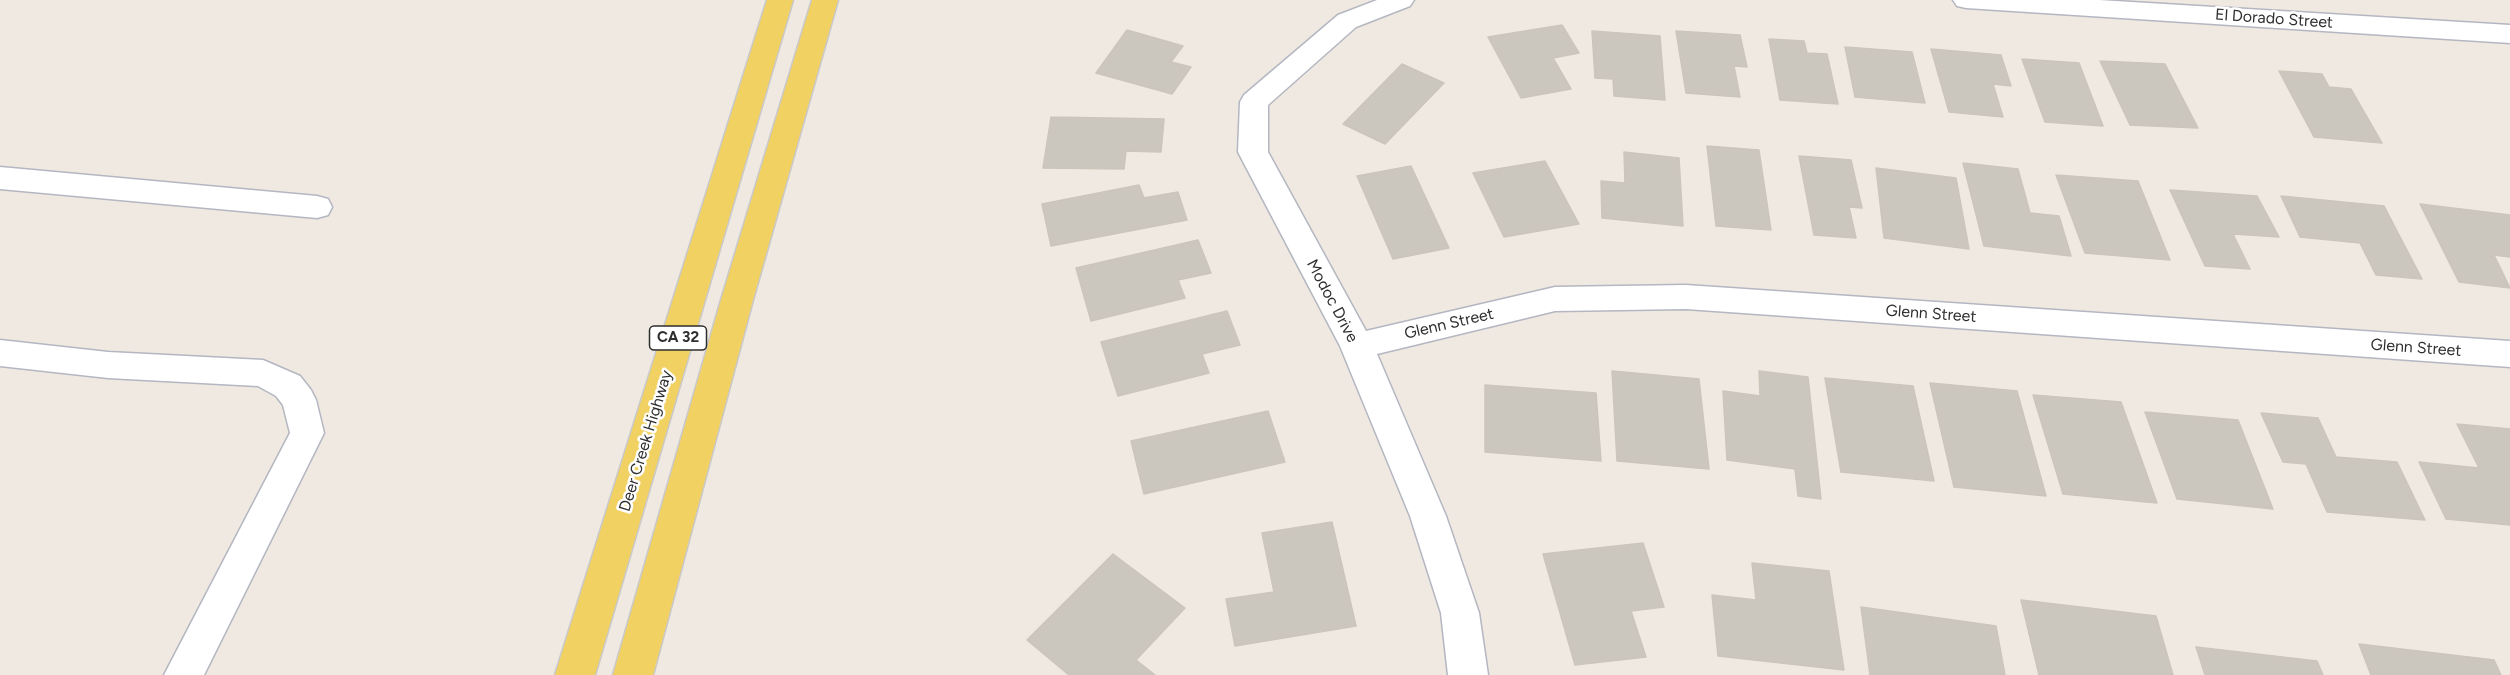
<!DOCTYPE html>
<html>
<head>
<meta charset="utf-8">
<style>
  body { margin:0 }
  canvas { display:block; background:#efe9e1 }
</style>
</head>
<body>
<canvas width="2510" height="675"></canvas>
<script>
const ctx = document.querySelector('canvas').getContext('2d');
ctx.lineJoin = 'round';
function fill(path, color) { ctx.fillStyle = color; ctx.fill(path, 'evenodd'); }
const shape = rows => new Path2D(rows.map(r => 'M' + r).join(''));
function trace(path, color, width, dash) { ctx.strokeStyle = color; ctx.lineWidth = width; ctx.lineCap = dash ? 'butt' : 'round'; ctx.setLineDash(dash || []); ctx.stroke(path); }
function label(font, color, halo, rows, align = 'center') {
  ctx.font = font + ' Figtree,sans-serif'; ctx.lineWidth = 5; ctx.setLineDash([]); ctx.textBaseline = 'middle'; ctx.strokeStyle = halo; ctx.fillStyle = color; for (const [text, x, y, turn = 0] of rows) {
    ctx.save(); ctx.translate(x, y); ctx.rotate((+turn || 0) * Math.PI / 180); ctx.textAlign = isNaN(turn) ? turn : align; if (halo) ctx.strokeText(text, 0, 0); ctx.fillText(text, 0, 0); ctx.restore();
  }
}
const building = shape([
  [1562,25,1579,53,1553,58,1571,89,1521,98,1488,37,1562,25],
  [1127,30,1183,46,1171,62,1191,67,1172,94,1096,73,1127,30],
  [1592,31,1660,36,1665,100,1614,96,1613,79,1595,78,1592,31],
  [1676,31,1740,35,1747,67,1734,66,1740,97,1686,93,1676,31],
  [1769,39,1804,41,1807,53,1827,54,1838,104,1780,100,1769,39],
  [1845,47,1912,52,1925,103,1855,97,1845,47],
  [1931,49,2001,55,2011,86,1993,84,2003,117,1949,112,1931,49],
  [2022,59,2079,63,2103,126,2045,122,2022,59],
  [2100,61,2165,64,2198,128,2130,125,2100,61],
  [1402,64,1444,83,1385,144,1343,124,1402,64],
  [2279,71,2322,74,2329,87,2351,89,2382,143,2314,137,2279,71],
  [1051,117,1164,119,1161,152,1126,151,1124,169,1043,168,1051,117],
  [1707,146,1759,150,1771,230,1716,226,1707,146],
  [1624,152,1679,158,1683,226,1602,218,1601,181,1625,183,1624,152],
  [1799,156,1851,160,1862,208,1849,207,1856,238,1814,235,1799,156],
  [1545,161,1579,224,1504,237,1473,173,1545,161],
  [1963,163,2018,169,2030,213,2059,216,2071,256,1984,246,1963,163],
  [1411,166,1449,248,1393,259,1357,176,1411,166],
  [1876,168,1956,178,1969,249,1884,238,1876,168],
  [2056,175,2138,181,2170,260,2085,253,2056,175],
  [1139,185,1144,198,1178,192,1187,220,1051,246,1042,204,1139,185],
  [2170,190,2257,196,2279,237,2233,234,2250,269,2205,266,2170,190],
  [2281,196,2384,206,2422,279,2376,275,2360,243,2300,237,2281,196],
  [2420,204,2510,215,2510,257,2494,255,2510,288,2459,282,2420,204],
  [1198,240,1211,273,1178,280,1185,298,1091,321,1076,268,1198,240],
  [1227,311,1240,345,1202,354,1209,373,1118,396,1101,342,1227,311],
  [1612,371,1699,379,1709,469,1617,461,1612,371],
  [1759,371,1808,377,1821,499,1798,496,1795,469,1727,460,1723,391,1760,396,1759,371],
  [1825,378,1913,386,1934,481,1841,472,1825,378],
  [1930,383,2017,391,2046,496,1954,487,1930,383],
  [1485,385,1596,393,1601,461,1485,452,1485,385],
  [2033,395,2121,402,2157,503,2063,494,2033,395],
  [1268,411,1285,462,1144,494,1131,441,1268,411],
  [2145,412,2238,420,2273,509,2177,499,2145,412],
  [2261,413,2318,418,2336,457,2397,462,2425,520,2327,512,2306,464,2283,462,2261,413],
  [2457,424,2510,429,2510,525,2446,519,2419,462,2479,468,2457,424],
  [1332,522,1356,626,1235,646,1226,599,1274,592,1262,533,1332,522],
  [1643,543,1664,607,1631,611,1646,657,1575,665,1543,554,1643,543],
  [1113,554,1185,608,1136,660,1155,675,1069,675,1027,640,1113,554],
  [1752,563,1829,571,1844,670,1718,656,1712,595,1756,600,1752,563],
  [2021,600,2156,616,2173,675,2039,675,2021,600],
  [1861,607,1996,626,2005,675,1870,675,1861,607],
  [2359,644,2494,660,2501,675,2371,675,2359,644],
  [2196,647,2317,661,2323,675,2205,675,2196,647]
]);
const minor = shape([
  [1377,0,1414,0,1410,6,1356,27,1268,105,1268,152,1366,331,1555,287,1686,285,2510,341,2510,367,1686,309,1555,311,1377,354,1446,516,1479,613,1488,675,1448,675,1441,613,1410,516,1340,346,1238,152,1240,102,1244,95,1338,15,1377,0],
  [1953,0,2099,0,2510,25,2510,43,1966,8,1957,6,1953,0],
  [0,167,317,196,328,199,332,207,328,215,317,218,0,189,0,167],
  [0,340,108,352,263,360,300,376,311,390,316,400,324,433,204,675,164,675,290,433,283,405,276,396,258,386,108,378,0,366,0,340]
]);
const major = shape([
  [767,0,793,0,595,675,555,675,767,0],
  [812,0,838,0,753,300,653,675,613,675,721,300,812,0]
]);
const shields = [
  [678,338,57]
];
const shieldNames = [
  ["CA 32",678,338]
];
const streetNames = [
  ["El Dorado Street",2274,19,4],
  ["Modoc Drive",1332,301,62],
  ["Glenn Street",1931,314,4],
  ["Glenn Street",1449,324,-13],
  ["Glenn Street",2416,348,4],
  ["Deer Creek Highway",646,441,-73]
];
fill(building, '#cbc7bf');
trace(building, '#cbc5ba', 1.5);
trace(minor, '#b4b7c1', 3);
trace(major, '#c9c9c9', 3);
fill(minor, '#fff');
fill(major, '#f2d163');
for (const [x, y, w] of shields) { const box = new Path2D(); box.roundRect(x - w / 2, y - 12, w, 24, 4.5); ctx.fillStyle = '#fff'; ctx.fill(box); trace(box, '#2e2e2e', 1.5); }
label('bold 15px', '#2e2e2e', null, shieldNames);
label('16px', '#2e2e2e', '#fff', streetNames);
</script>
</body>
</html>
